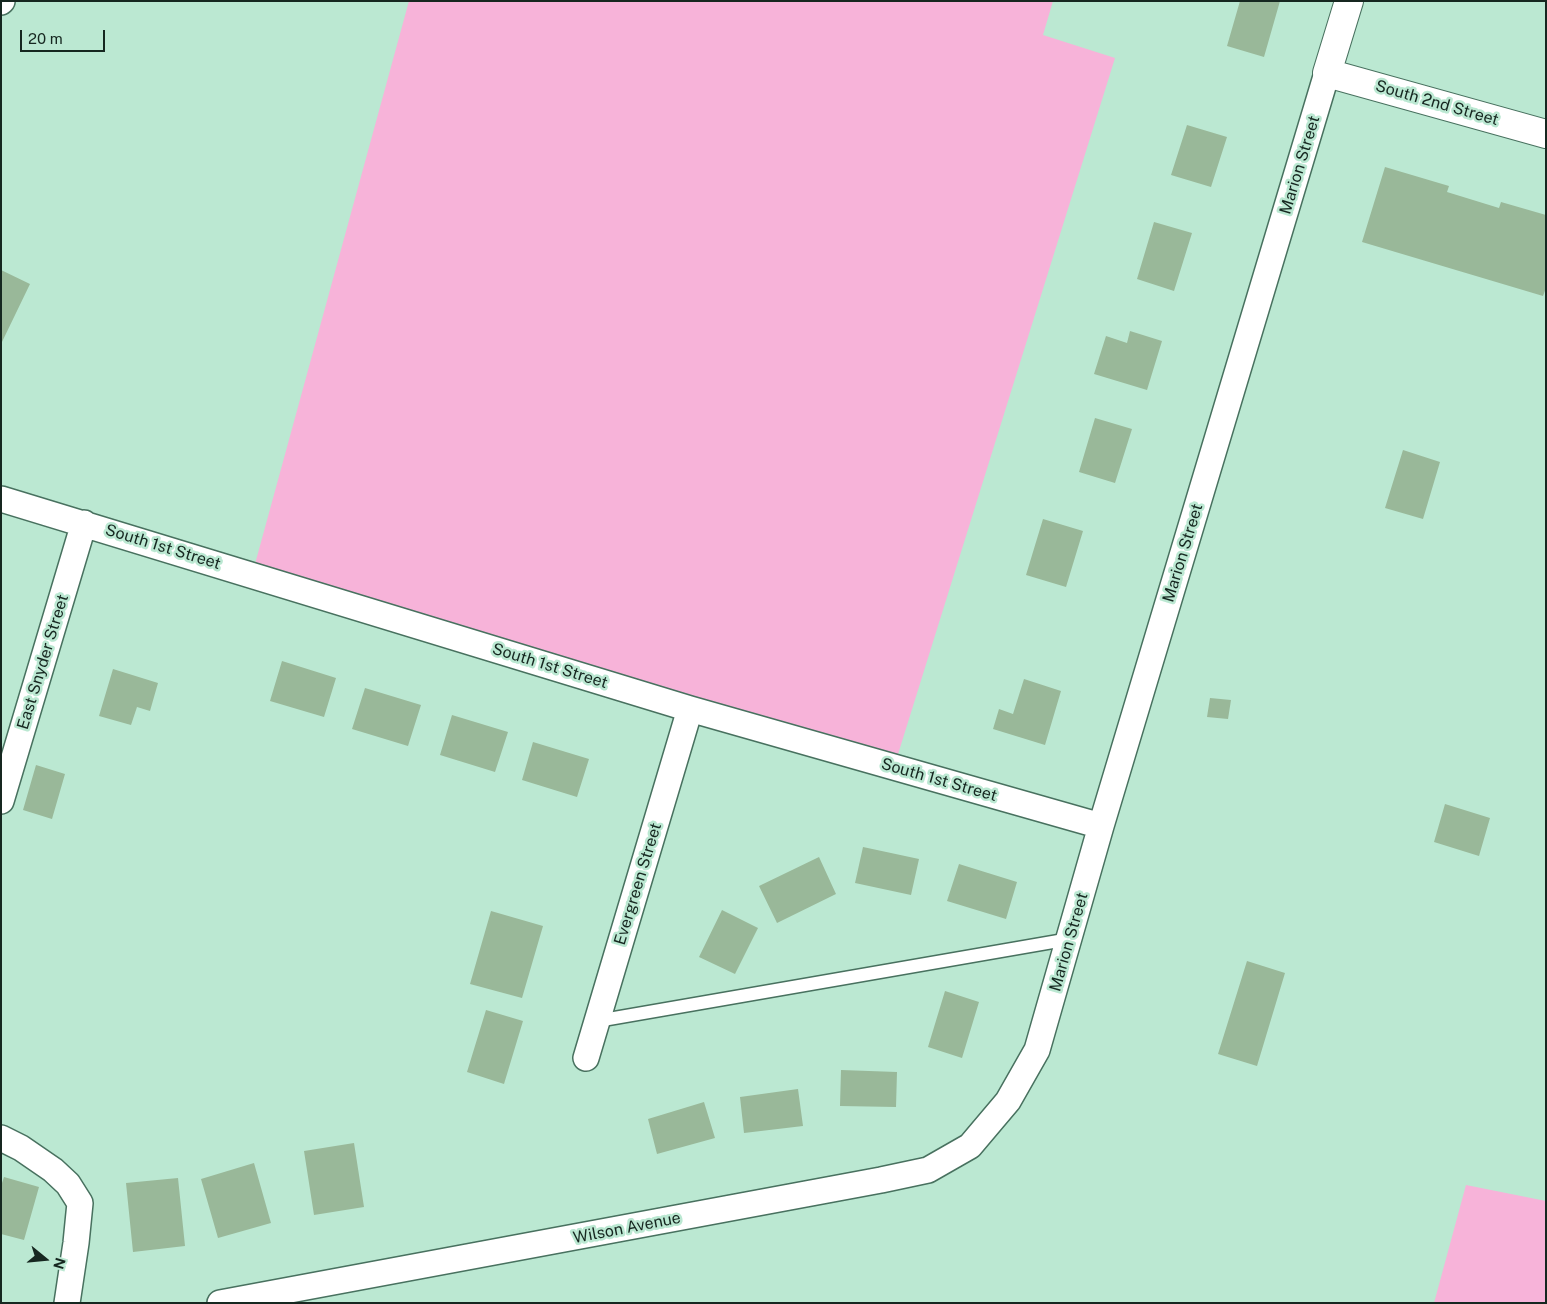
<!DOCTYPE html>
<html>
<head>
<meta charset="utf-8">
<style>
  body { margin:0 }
  #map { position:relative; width:1547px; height:1304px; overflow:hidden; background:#bbe8d2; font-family:"Public Sans",sans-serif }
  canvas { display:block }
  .frame { position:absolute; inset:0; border:2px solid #162720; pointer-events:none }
  .north { position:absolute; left:20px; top:1234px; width:50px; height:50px; -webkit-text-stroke:4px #bbe8d2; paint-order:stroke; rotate:107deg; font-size:14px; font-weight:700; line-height:20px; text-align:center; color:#162720 }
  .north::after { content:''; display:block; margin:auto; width:18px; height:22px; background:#162720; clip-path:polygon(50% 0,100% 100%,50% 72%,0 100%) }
  .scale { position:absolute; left:20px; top:30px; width:85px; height:22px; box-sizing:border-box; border:2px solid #162720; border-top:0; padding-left:6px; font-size:15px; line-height:18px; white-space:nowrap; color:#162720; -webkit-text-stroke:4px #bbe8d2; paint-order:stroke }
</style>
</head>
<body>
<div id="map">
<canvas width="1547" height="1304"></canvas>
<div class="frame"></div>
<div class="north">N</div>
<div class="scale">20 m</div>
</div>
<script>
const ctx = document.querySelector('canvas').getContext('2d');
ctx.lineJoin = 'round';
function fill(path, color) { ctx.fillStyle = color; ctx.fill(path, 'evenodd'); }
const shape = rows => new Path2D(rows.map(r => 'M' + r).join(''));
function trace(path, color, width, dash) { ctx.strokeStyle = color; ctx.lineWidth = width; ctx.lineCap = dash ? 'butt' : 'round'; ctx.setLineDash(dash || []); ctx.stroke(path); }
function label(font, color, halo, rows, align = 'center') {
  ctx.font = font + ' "Public Sans",sans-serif'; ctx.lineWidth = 5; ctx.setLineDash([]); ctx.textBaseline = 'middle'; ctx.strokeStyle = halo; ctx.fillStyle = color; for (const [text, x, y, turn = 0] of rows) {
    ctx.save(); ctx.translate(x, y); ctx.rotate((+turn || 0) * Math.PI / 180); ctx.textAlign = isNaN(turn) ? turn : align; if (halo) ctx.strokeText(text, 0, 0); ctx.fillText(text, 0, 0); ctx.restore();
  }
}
const green = shape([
  [409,1,1053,1,1043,35,1115,58,894,767,252,575],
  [1466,1185,1546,1201,1546,1303,1434,1303]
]);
const building = shape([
  [1240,1,1280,1,1264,57,1227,46],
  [1187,125,1227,137,1211,187,1171,175],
  [1385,167,1449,186,1447,192,1499,208,1501,202,1546,215,1546,288,1543,296,1362,242],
  [1154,222,1192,233,1174,291,1137,279],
  [1,270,30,284,1,344],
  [1130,331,1162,341,1147,390,1094,374,1106,336,1127,343],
  [1095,418,1132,429,1115,483,1079,472],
  [1403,450,1440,462,1423,519,1385,508],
  [1043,519,1083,531,1066,587,1026,575],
  [282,661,336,678,324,717,270,701],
  [113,669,158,683,150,711,137,707,131,725,99,716],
  [1024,679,1061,691,1045,745,993,729,999,709,1013,714],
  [365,688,421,705,408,746,352,729],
  [1210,698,1231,700,1228,719,1207,717],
  [452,715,508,732,495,772,440,755],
  [533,742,589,759,577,797,522,780],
  [36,765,65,774,52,819,23,810],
  [1445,804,1490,818,1479,856,1434,842],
  [863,847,919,859,911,895,855,883],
  [819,857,836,894,777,923,759,886],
  [959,864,1017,882,1006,919,947,901],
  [722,910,758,928,735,974,699,957],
  [491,911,543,926,522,998,470,984],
  [1247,961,1285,973,1257,1066,1218,1054],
  [945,991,979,1002,962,1058,928,1047],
  [486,1010,523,1021,504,1084,467,1072],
  [841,1070,897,1072,896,1107,840,1106],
  [798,1089,803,1126,744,1133,740,1097],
  [704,1102,715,1138,657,1154,648,1119],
  [354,1143,364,1207,314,1215,304,1151],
  [254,1163,271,1223,218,1238,201,1179],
  [4,1177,39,1187,24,1240,1,1234,1,1186],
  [178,1178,185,1246,133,1252,126,1183]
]);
const service = shape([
  [597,1021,1070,939]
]);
const minor = shape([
  [1,2,2,1],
  [1,499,690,709,1101,826],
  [1,801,84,523],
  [586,1058,690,709],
  [1,1138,21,1148,53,1170,68,1184,80,1203,76,1243,67,1303],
  [220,1303,881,1180,928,1170,970,1146,1008,1101,1037,1050,1101,826,1327,73]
]);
const tertiary = shape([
  [1349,1,1327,73,1546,134]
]);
const streetNames = [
  ["South 2nd Street",1437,103,16],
  ["Marion Street",1300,165,-73],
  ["South 1st Street",163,547,17],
  ["Marion Street",1183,553,-73],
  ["East Snyder Street",43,662,-73],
  ["South 1st Street",550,666,17],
  ["South 1st Street",939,780,16],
  ["Evergreen Street",638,884,-73],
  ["Marion Street",1069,942,-74],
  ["Wilson Avenue",627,1228,-11]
];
fill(green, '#f7b3d9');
fill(building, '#99b899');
trace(service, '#48715f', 15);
trace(minor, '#48715f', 28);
trace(tertiary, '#48715f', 30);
trace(service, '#fff', 12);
trace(minor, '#fff', 25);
trace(tertiary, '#fff', 28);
label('16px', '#162720', '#bbe8d2', streetNames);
</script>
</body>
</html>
